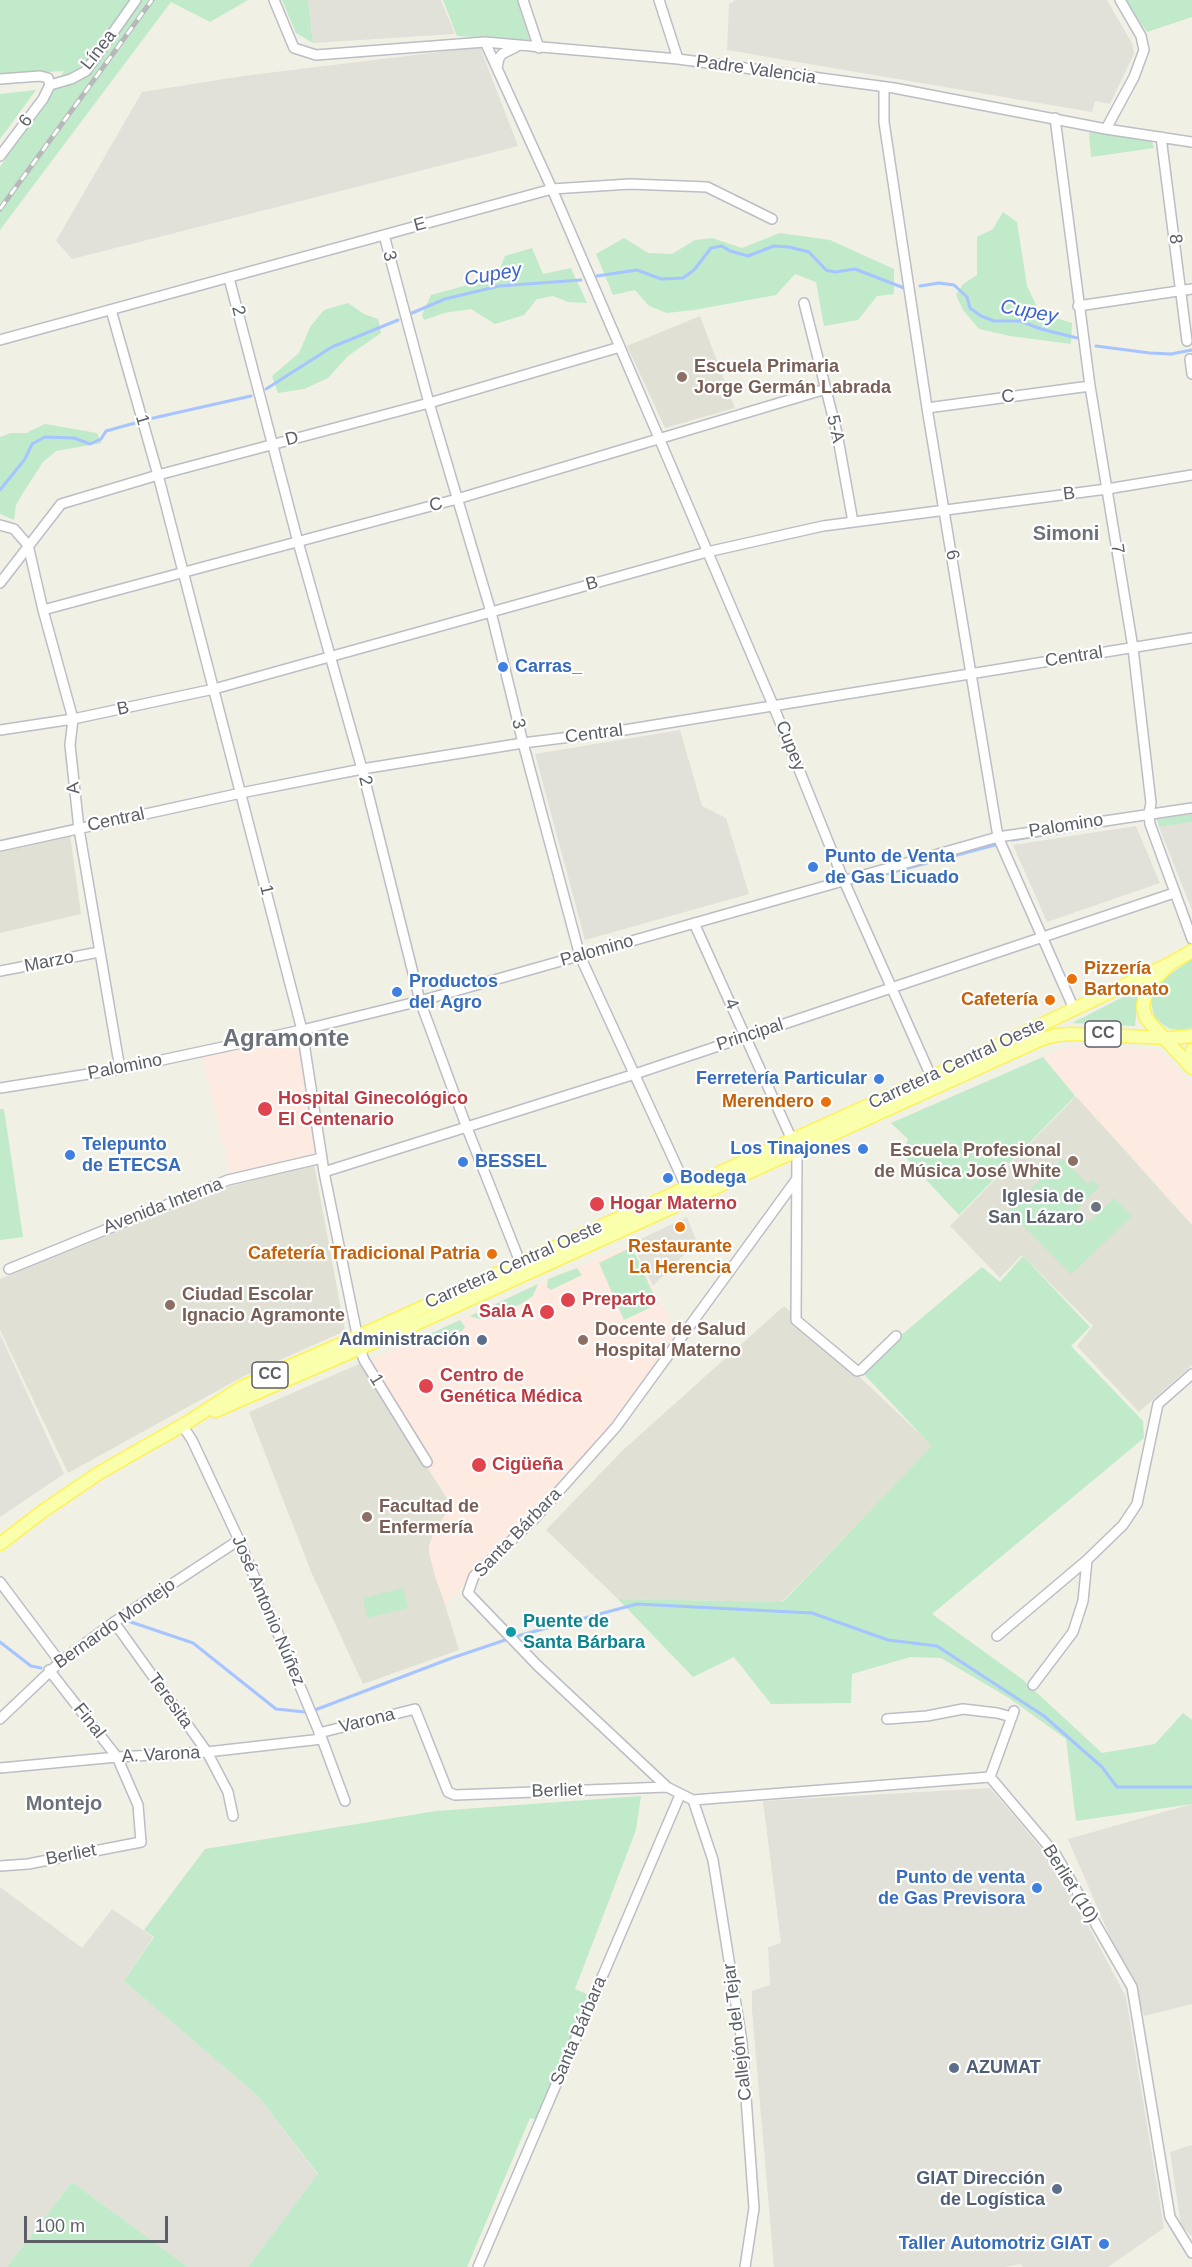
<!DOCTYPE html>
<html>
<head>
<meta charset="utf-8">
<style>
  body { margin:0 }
  #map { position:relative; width:1192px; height:2267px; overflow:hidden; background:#f0f0e5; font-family:Arial,sans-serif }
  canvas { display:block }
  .scale { position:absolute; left:24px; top:2216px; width:144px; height:27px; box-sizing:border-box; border:3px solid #5d5f67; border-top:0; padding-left:8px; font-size:18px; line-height:21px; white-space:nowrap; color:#5d5f67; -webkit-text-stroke:4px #fff; paint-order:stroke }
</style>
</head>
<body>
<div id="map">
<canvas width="1192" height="2267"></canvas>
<div class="scale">100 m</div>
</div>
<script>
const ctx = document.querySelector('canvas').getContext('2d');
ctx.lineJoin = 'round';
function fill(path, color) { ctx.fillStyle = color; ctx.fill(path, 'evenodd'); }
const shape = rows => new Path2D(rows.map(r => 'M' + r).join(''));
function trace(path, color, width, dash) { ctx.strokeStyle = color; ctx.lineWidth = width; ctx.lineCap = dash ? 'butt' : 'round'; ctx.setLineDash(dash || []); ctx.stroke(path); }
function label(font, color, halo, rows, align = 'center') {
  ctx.font = font + ' Arial,sans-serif'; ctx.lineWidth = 4.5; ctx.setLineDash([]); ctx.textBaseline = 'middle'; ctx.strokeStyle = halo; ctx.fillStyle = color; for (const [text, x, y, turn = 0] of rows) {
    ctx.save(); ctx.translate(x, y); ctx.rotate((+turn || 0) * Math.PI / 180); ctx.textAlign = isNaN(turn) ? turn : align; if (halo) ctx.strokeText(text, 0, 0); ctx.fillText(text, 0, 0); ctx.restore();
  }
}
const industrial = shape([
  [308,0,441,0,455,34,313,43],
  [736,0,1107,0,1133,45,1134,54,1110,104,1095,101,1092,112,727,50,729,4],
  [480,47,518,146,72,259,56,241,142,92,243,76],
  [680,730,702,806,726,818,749,894,585,940,535,754],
  [1192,822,1192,910,1159,827],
  [1136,826,1160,883,1047,922,1013,845],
  [687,1217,697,1242,653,1286,632,1243],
  [0,1334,64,1474,0,1517],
  [990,1788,1057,1867,1126,1997,1164,2228,1108,2267,1023,2267,1021,2264,1005,2267,774,2267,752,2010,752,1991,770,1985,768,1947,781,1943,763,1801],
  [1192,1804,1192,2004,1144,2016,1068,1839],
  [0,1887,82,1948,112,1909,153,1937,124,1981,258,2096,318,2175,248,2267,188,2267,72,2182,7,2267,0,2267],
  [1192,2145,1192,2236,1181,2226,1170,2152]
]);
const education = shape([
  [700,316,735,408,665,428,627,346],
  [70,835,81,914,0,933,0,852],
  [1076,1096,1192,1225,1192,1365,1139,1412,1077,1346,1093,1326,1022,1255,1000,1278,950,1226],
  [314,1164,345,1331,244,1376,68,1473,0,1330,0,1279,231,1186],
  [784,1306,933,1446,782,1602,618,1599,546,1530,623,1450],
  [361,1363,452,1506,436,1529,429,1553,459,1650,363,1684,312,1574,249,1412]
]);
const medical = shape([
  [302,1030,322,1158,232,1179,201,1052],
  [1070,1046,1156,1049,1160,1051,1192,1084,1192,1223,1076,1096,1043,1057],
  [630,1245,679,1336,614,1421,532,1516,498,1546,446,1605,436,1580,429,1553,429,1545,436,1528,452,1506,361,1363,430,1334,564,1272]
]);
const green = shape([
  [0,0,248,0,210,22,171,2,0,230,0,167,64,71,0,75],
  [282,0,308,0,313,43,296,33],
  [443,0,517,0,530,40,457,36],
  [1124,0,1192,0,1192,17,1147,32],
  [36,90,0,139,0,94],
  [1089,132,1152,141,1154,148,1091,157],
  [1003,212,1017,222,1027,286,1040,313,1072,323,1071,344,1010,336,979,329,963,310,956,295,963,284,977,275,977,237,993,229],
  [780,233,830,240,894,269,894,294,877,296,858,320,824,326,816,282,795,274,776,295,694,310,667,313,649,306,635,290,613,295,596,254,624,238,648,253,672,254,695,240,712,238,742,248],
  [532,248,543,274,571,268,587,303,568,302,553,296,537,299,524,315,495,324,471,309,444,313,424,320,422,315,431,295,464,286,483,274,499,271,505,256],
  [348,303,364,314,378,319,381,333,348,356,328,378,304,389,278,393,272,376,299,353,310,327,324,310],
  [45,424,97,433,102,443,56,451,43,462,23,493,16,505,14,520,0,514,0,437,11,433,26,433],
  [1192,814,1192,822,1159,827,1157,819],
  [1192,959,1192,1028,1180,1030,1170,1029,1161,1023,1154,1016,1150,997,1159,982],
  [1139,989,1135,1026,1072,1023],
  [1043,1057,1075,1096,959,1215,902,1154,908,1139,891,1123],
  [0,1109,4,1109,23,1237,0,1240],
  [1062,1159,1088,1184,1093,1180,1099,1187,1076,1210,1089,1222,1114,1198,1132,1216,1071,1274,1008,1210],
  [632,1247,658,1304,624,1320,599,1263],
  [1023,1256,1090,1327,1071,1346,1143,1421,1144,1438,932,1614,1022,1679,1102,1753,1155,1744,1183,1713,1192,1720,1192,1804,1076,1821,1066,1739,1009,1698,941,1658,910,1657,852,1674,851,1703,771,1704,734,1657,693,1677,618,1599,783,1602,932,1446,860,1370,982,1267,1000,1282],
  [577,1268,582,1275,551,1290,547,1287,548,1279],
  [538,1284,533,1296,521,1304,487,1319,479,1319,470,1316],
  [460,1320,465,1327,462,1331,435,1342,430,1334],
  [403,1588,408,1608,367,1618,363,1598],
  [641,1796,636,1830,575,1989,594,1997,545,2122,530,2118,467,2267,248,2267,318,2174,258,2096,124,1981,154,1937,144,1930,205,1849,436,1811],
  [72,2182,188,2267,7,2267]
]);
const stream = shape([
  [597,276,637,270,661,279,683,278,694,270,711,248,722,246,730,251,748,256,774,246,789,247,809,252,826,270,835,272,855,269,904,288],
  [920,286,939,283,954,285,967,297,970,308,981,316,994,321,1020,321,1041,329,1077,338],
  [412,313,445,299,499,286,581,280],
  [1096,346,1150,353,1171,354,1192,350],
  [266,389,332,347,398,320],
  [149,419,251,396],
  [0,490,25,459,32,444,45,437,74,438,90,444,101,439,106,431,135,423],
  [1012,840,1082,829],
  [863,880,995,845],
  [128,1621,193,1643,276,1709,305,1712],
  [0,1642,31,1666,41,1668],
  [315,1710,449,1659,517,1636,637,1604,812,1613,888,1640,937,1646,1044,1716,1102,1767,1117,1787,1192,1787]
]);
const minor = shape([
  [274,0,294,48,316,55,485,42,678,59,894,88,1106,129,1192,142],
  [523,0,539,48],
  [659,0,678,59],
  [485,42,552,189,659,438,773,705,844,881,934,1083],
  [497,68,499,58,502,54,516,47],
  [0,79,40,76,48,78,50,85],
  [50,85,71,79,86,71,136,0],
  [884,87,884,122,927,408,998,837,1074,1009],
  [1055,118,1090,386,1133,648,1151,803,1149,813,1150,824,1192,939],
  [1106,129,1134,77,1144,50,1141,36,1120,0],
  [1161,137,1187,341],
  [0,156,43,99,50,85],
  [384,235,429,403,491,612,523,743,580,956,689,1193],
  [229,278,298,542,362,769,420,1001,467,1128,522,1267],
  [804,303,837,433,853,522],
  [1078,306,1192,289],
  [111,310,158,475,302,1030,324,1172,360,1349,364,1360,427,1462],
  [0,340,552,189,630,184,707,187,772,219],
  [1190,359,1192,374],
  [927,408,1090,386],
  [0,525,14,529,28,545,43,610,73,719,70,745,79,829,120,1069],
  [0,583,61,504,158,475,429,403,620,347],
  [43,610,457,499,826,389],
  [0,730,73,719,214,689,707,552,823,526,1107,489,1192,475],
  [0,846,241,793,362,769,523,743,618,731,1192,638],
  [694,923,797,1151,796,1320,857,1371,861,1370,896,1336],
  [0,971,99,952],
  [0,1088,120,1069,302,1030,420,1001,998,837,1192,808],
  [324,1172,635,1074,1174,893],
  [796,1180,616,1427,534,1519,474,1576,468,1593,537,1665,667,1787,693,1800,990,1777],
  [9,1269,228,1180,322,1158],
  [182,1425,192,1440,239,1540,322,1739,345,1801],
  [0,1582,60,1662],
  [114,1622,207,1752,228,1792,233,1816],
  [997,1636,1087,1560],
  [1033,1685,1073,1632,1083,1601,1087,1560,1123,1525,1137,1504,1158,1404,1192,1374],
  [0,1719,60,1662,114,1622,239,1540],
  [887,1719,927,1716,963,1709,997,1713,1012,1717],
  [319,1733,415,1709,448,1792,455,1795,667,1787],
  [0,1768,117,1757,207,1752,322,1739],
  [990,1777,1056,1855,1132,1987,1170,2217,1192,2253],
  [990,1777,1014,1711],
  [693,1800,713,1860,742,2042,754,2208,745,2267],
  [0,1866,28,1864,141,1842,138,1805,117,1757,49,1670],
  [478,2267,680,1795]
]);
const major = shape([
  [1192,951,1171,963,1153,981,1146,991,1143,1007,1146,1018,1152,1025,1192,1068],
  [1192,1050,1192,1062],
  [215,1411,420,1322,1042,1039,1057,1035,1072,1034,1172,1038,1192,1036],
  [0,1544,43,1511,99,1473,188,1422,242,1387,357,1337,942,1072,1171,963]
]);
const rail = shape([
  [0,209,152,0]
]);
const markers = [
  [682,377,6,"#8d6e63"],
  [503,667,6,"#3f7fe0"],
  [813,867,6,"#3f7fe0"],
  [1072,979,6,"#e8710a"],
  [397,992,6,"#3f7fe0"],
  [1050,1000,6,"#e8710a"],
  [879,1079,6,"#3f7fe0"],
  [826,1102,6,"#e8710a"],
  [265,1109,8,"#e0444e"],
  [863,1149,6,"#3f7fe0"],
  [70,1155,6,"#3f7fe0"],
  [1073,1161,6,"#8d6e63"],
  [463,1162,6,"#3f7fe0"],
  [668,1178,6,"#3f7fe0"],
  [597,1204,8,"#e0444e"],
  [1096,1207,6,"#6b7280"],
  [680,1227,6,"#e8710a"],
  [492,1254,6,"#e8710a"],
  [568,1300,8,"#e0444e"],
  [170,1305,6,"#8d6e63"],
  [547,1312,8,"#e0444e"],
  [482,1340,6,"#5c6f8a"],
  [583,1340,6,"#8d6e63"],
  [426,1386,8,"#e0444e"],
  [479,1465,8,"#e0444e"],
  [367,1517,6,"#8d6e63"],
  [511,1632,6,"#0f9aa8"],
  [1037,1888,6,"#3f7fe0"],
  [954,2068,6,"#5c6f8a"],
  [1057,2189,6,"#5c6f8a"],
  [1104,2244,6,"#3f7fe0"]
];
const shields = [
  [1103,1034,36],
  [270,1375,36]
];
const shieldNames = [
  ["CC",1103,1034],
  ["CC",270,1375]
];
const streetNames = [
  ["Línea",99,50,-52],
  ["Padre Valencia",756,70,8],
  ["6",26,121,-53],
  ["E",420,225,-15],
  ["8",1175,239,83],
  ["3",389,256,75],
  ["2",238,311,76],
  ["C",1008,397,-8],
  ["1",142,420,74],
  ["5-A",835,429,77],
  ["D",292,439,-15],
  ["B",1069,494,-7],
  ["C",436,505,-15],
  ["7",1117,549,81],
  ["6",952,555,81],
  ["B",592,584,-15],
  ["Central",1074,657,-9],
  ["B",123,709,-12],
  ["3",518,724,76],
  ["Central",594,734,-7],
  ["Cupey",790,746,68],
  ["2",365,781,76],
  ["A",74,788,-96],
  ["Central",116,820,-12],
  ["Palomino",1066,826,-9],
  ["1",266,890,76],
  ["Palomino",597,951,-16],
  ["Marzo",49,962,-11],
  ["4",731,1004,66],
  ["Principal",750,1035,-18],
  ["Carretera Central Oeste",957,1064,-25],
  ["Palomino",125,1067,-11],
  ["Avenida Interna",163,1206,-21],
  ["Carretera Central Oeste",514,1265,-24],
  ["1",376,1380,59],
  ["Santa Bárbara",518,1533,-46],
  ["José Antonio Núñez",268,1611,67],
  ["Bernardo Montejo",115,1624,-35],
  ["Teresita",170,1701,54],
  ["Final",89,1721,52],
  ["Varona",367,1721,-14],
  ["A. Varona",161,1755,-3],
  ["Berliet",557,1791,-2],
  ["Berliet",71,1855,-11],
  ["Berliet (10)",1070,1884,58],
  ["Santa Bárbara",579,2031,-67],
  ["Callejón del Tejar",738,2032,-97]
];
const educationNames = [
  ["Escuela Primaria",694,367],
  ["Jorge Germán Labrada",694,388],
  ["Escuela Profesional",1061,1151,"right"],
  ["de Música José White",1061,1172,"right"],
  ["Ciudad Escolar",182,1295],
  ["Ignacio Agramonte",182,1316],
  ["Docente de Salud",595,1330],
  ["Hospital Materno",595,1351],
  ["Facultad de",379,1507],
  ["Enfermería",379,1528]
];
const shopNames = [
  ["Carras_",515,667],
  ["Punto de Venta",825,857],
  ["de Gas Licuado",825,878],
  ["Productos",409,982],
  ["del Agro",409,1003],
  ["Ferretería Particular",867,1079,"right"],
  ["Telepunto",82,1145],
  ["de ETECSA",82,1166],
  ["Los Tinajones",851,1149,"right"],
  ["BESSEL",475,1162],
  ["Bodega",680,1178],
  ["Punto de venta",1025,1878,"right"],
  ["de Gas Previsora",1025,1899,"right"],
  ["Taller Automotriz GIAT",1092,2244,"right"]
];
const foodNames = [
  ["Pizzería",1084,969,"left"],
  ["Bartonato",1084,990,"left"],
  ["Cafetería",1038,1000],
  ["Merendero",814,1102],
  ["Restaurante",680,1247,"center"],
  ["La Herencia",680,1268,"center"],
  ["Cafetería Tradicional Patria",480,1254]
];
const healthNames = [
  ["Hospital Ginecológico",278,1099],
  ["El Centenario",278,1120],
  ["Hogar Materno",610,1204],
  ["Preparto",582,1300],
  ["Sala A",534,1312,"right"],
  ["Centro de",440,1376],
  ["Genética Médica",440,1397],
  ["Cigüeña",492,1465]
];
const worshipNames = [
  ["Iglesia de",1084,1197],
  ["San Lázaro",1084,1218]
];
const serviceNames = [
  ["Administración",470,1340],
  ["AZUMAT",966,2068,"left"],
  ["GIAT Dirección",1045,2179],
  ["de Logística",1045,2200]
];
const cultureNames = [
  ["Puente de",523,1622],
  ["Santa Bárbara",523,1643]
];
const waterNames = [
  ["Cupey",493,275,-10],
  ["Cupey",1029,312,11]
];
const neighbourhoodNames = [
  ["Simoni",1066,534],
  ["Montejo",64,1804]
];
const districtNames = [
  ["Agramonte",286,1039]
];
fill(industrial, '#e1e1d9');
fill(education, '#e1e0d4');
fill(medical, '#fdeae1');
fill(green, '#c0eac9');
trace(stream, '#a6c4ff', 3);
trace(minor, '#bcbdc5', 12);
trace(major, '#fdf352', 15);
trace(minor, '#fff', 9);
trace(major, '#faffab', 12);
trace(rail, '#b8b8ba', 5);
trace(rail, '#fff', 3, [9]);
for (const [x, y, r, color] of markers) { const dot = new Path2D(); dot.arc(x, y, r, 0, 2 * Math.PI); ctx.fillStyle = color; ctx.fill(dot); trace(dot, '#fff', 2); }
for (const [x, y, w] of shields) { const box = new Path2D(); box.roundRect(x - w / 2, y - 13, w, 26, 4.5); ctx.fillStyle = '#fff'; ctx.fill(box); trace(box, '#5d5f67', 1.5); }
label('bold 16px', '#5d5f67', null, shieldNames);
label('18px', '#5d5f67', '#fff', streetNames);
label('bold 18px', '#785e54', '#fff', educationNames, 'left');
label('bold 18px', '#366cbe', '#fff', shopNames, 'left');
label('bold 18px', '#c56008', '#fff', foodNames, 'right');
label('bold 18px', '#be3a42', '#fff', healthNames, 'left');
label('bold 18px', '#5b616d', '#fff', worshipNames, 'right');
label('bold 18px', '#4e5e75', '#fff', serviceNames, 'right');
label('bold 18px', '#0d838f', '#fff', cultureNames, 'left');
label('italic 20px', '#3e64cd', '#fff', waterNames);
label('bold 20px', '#6d7179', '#fff', neighbourhoodNames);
label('bold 24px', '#6d7179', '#fff', districtNames);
</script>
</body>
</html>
